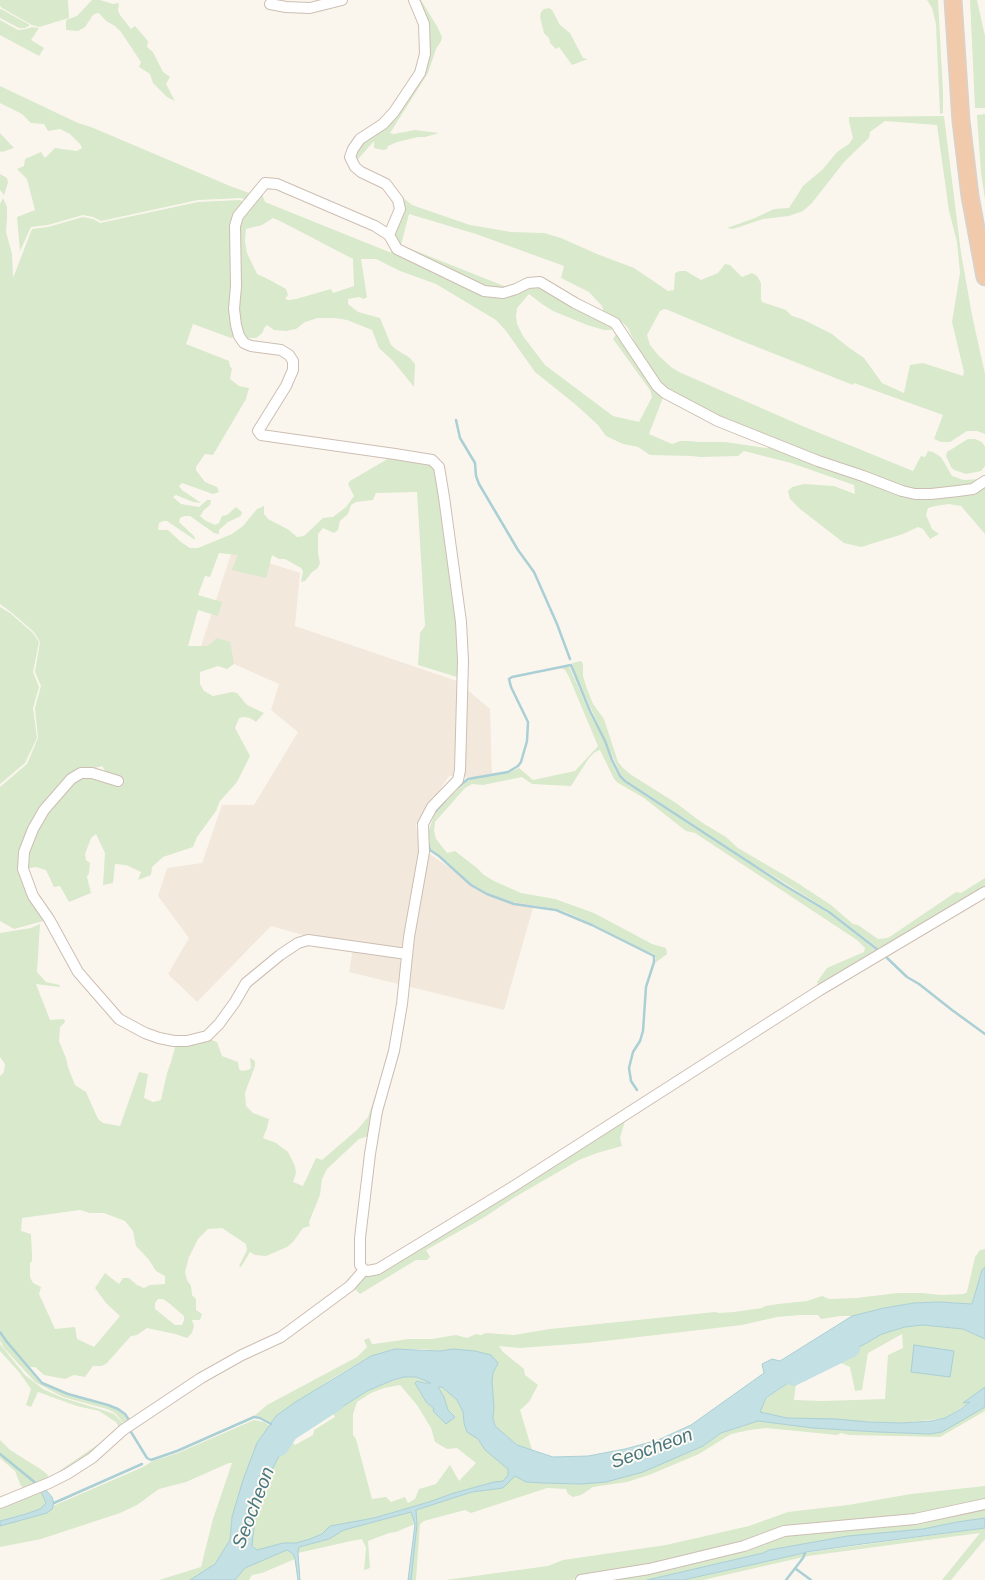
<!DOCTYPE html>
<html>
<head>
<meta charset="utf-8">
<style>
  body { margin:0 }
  canvas { display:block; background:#fbf6ed }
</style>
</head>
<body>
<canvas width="985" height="1580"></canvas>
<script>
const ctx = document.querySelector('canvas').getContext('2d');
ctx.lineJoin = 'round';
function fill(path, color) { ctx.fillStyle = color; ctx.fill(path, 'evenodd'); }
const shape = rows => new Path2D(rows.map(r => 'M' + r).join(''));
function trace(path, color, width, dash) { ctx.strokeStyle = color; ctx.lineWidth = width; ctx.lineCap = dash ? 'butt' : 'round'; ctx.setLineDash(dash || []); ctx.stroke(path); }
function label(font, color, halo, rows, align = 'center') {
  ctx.font = font + ' Helvetica,sans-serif'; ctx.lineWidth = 4; ctx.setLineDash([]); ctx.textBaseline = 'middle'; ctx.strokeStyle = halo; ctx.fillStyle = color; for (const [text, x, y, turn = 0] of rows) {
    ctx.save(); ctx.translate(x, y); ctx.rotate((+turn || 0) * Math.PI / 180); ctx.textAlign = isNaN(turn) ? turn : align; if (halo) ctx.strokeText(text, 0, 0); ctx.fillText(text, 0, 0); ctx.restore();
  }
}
const residential = shape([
  [232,551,300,573,295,626,457,681,490,709,492,779,449,776,416,825,419,847,489,894,534,904,504,1010,349,972,353,949,271,926,197,1002,168,974,189,938,158,896,167,868,202,863,222,805,254,805,298,732,271,710,279,684,200,649]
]);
const green = shape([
  [0,0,68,0,69,18,39,27,32,25,2,8,0,6],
  [92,0,100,0,113,4,119,3,118,11,120,15,131,29,135,26,148,41,147,47,153,52,163,72,170,77,166,84,175,101,167,97,153,83,150,74,139,67,141,62,121,32,115,26,106,21,100,14,97,13,93,15,85,27,78,31,66,30,66,20,77,16],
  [416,0,421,0,438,28,442,37,441,41,436,49,428,73,390,133,394,134,415,130,439,133,425,137,418,137,397,142,388,146,387,149,383,150,374,148,374,141,359,158,357,162,355,163,355,152,364,141,372,138,384,129,424,67],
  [927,0,938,0,943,92,943,113,940,114,936,24,932,8],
  [970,0,977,0,985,36,985,108,975,108],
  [549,8,552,10,560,25,570,33,583,58,588,59,572,65,559,47,556,49,550,43,549,38,544,33,540,17,541,12,544,9],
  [0,9,1,9,30,25,25,28,19,28,0,18],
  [0,20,18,30,26,29,32,27,39,28,31,40,44,48,39,56,0,35],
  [0,86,78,123,91,127,230,186,249,193,256,189,247,201,241,198,198,200,101,221,93,217,83,215,48,225,31,227,20,251,17,217,35,210,27,179,17,169,24,166,25,159,41,152,45,158,55,148,77,151,82,148,80,144,70,134,60,129,48,131,44,124,31,123,22,114,0,103],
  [985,114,985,199,981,173,977,115],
  [944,116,961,253,972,315,985,374,985,434,977,431,967,431,950,442,941,442,934,439,943,415,854,383,853,385,737,339,668,310,664,309,660,311,647,335,650,345,658,355,671,367,679,372,800,425,913,471,921,456,925,457,928,451,933,452,941,457,952,476,964,480,979,479,975,486,913,492,750,431,687,401,661,384,643,359,628,328,622,322,604,313,602,306,589,292,561,278,564,266,476,234,409,214,401,245,509,288,494,290,398,248,393,234,401,200,402,197,412,205,470,225,511,232,544,233,561,238,597,254,634,268,668,291,674,290,675,273,680,271,686,271,701,280,718,273,725,264,730,265,742,277,752,273,757,276,761,283,761,298,762,302,786,310,792,316,802,319,832,334,848,347,864,358,882,383,904,393,910,365,923,363,963,376,964,372,952,322,960,273,957,242,949,211,937,125,885,121,870,132,869,138,844,162,812,203,803,211,789,216,763,219,733,229,727,228,755,218,774,209,789,208,803,186,823,169,837,152,849,144,853,138,849,121,849,117],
  [0,133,14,148,2,152,0,151],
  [0,174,7,178,8,183,4,195,0,190],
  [261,192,265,202,389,252,396,251,481,293,536,286,614,324,611,330,604,330,587,325,553,311,542,304,529,294,517,308,516,317,517,324,523,336,545,365,613,416,639,422,652,397,650,390,613,339,619,330,664,395,649,434,672,444,680,441,688,441,700,442,725,442,766,448,775,447,899,493,977,492,985,486,985,534,961,506,949,504,935,506,928,508,926,515,932,529,939,534,930,539,923,529,918,527,903,534,861,547,844,543,800,509,790,499,788,491,792,487,804,484,834,486,855,494,854,485,791,463,744,451,738,456,700,457,692,456,650,455,638,447,623,444,606,436,598,425,575,404,535,372,506,331,496,320,436,284,400,271,376,259,361,259,367,297,364,299,359,297,348,299,348,304,358,312,380,318,391,345,397,350,410,358,415,364,414,387,393,361,379,348,372,330,347,320,335,318,318,318,305,322,296,329,286,331,274,330,267,325,264,328,263,332,260,335,256,338,244,338,237,323,240,218],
  [273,218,282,222,353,259,354,286,333,293,331,289,296,299,289,300,285,299,288,295,286,289,264,277,257,274,247,253,245,241,246,229,262,225],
  [3,198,7,207,7,218,6,232,12,254,13,278,32,229,48,227,83,217,93,219,100,223,198,202,240,200,246,203,234,217,232,226,234,278,233,323,237,335,231,338,193,324,186,344,229,361,230,367,232,368,230,379,239,386,249,388,246,399,213,455,205,454,196,467,196,470,205,482,217,487,219,492,213,494,182,483,179,486,182,490,201,503,193,502,176,495,173,497,181,504,199,507,207,500,211,500,210,505,204,510,200,516,206,521,215,525,219,523,222,516,227,515,236,507,242,512,241,516,228,522,219,530,219,534,214,533,190,516,184,516,180,518,179,522,194,536,195,540,167,521,163,521,159,523,158,530,168,530,181,542,190,548,198,548,232,534,243,526,257,509,264,506,264,514,268,519,289,530,297,537,304,536,323,518,333,517,346,507,354,496,348,484,350,481,391,457,398,456,428,462,432,464,437,472,459,623,460,660,460,678,418,665,420,633,425,626,417,492,376,493,373,500,356,502,351,505,348,514,340,521,338,530,334,533,323,528,318,534,318,553,320,563,317,569,312,572,305,581,301,582,303,571,301,568,285,559,279,559,272,555,266,578,232,570,238,555,219,553,210,577,205,576,198,595,222,602,218,616,198,610,188,646,208,646,217,638,230,642,234,664,227,669,218,666,200,672,200,684,204,691,213,696,232,692,237,693,247,705,264,713,256,722,250,718,244,717,239,718,235,728,250,756,237,782,220,801,216,811,197,837,193,847,163,857,152,867,151,875,138,880,141,872,126,865,115,864,113,883,103,885,105,853,96,834,91,838,85,854,86,860,90,863,89,873,87,877,91,893,69,902,60,886,54,887,46,870,36,867,24,869,25,853,35,830,46,811,72,780,81,775,92,774,118,782,118,779,107,774,102,766,95,768,93,771,82,771,73,775,43,809,27,838,23,848,21,865,23,876,33,900,47,920,14,929,0,921,0,787,27,764,38,738,35,708,41,686,35,672,40,642,34,632,11,612,0,604,0,204],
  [968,439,975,439,982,442,985,447,985,466,981,471,966,474,954,470,951,467,946,456,947,452],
  [0,607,10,613,33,633,39,642,33,672,39,687,33,708,37,738,25,763,0,784],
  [581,661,583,664,583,676,586,686,593,704,604,719,618,762,623,768,630,774,676,803,701,822,726,837,738,848,796,882,831,905,853,924,858,925,878,939,888,938,956,892,961,893,985,878,985,887,879,949,830,911,751,862,626,780,621,775,575,673,572,663],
  [569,666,589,712,604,741,611,761,619,777,625,782,784,886,828,913,877,951,820,987,817,982,827,968,864,952,865,948,857,940,695,833,686,831,644,798,618,783,614,779,600,750,595,752,589,758,571,786,532,784,522,777,483,785,472,784,465,788,435,822,434,831,436,839,447,853,455,851,477,868,484,875,494,881,521,893,555,899,594,913,652,944,666,948,667,954,655,963,656,958,654,954,646,951,593,924,566,912,557,909,514,902,488,893,472,884,440,855,431,849,428,833,434,815,452,795,469,780,508,773,519,768,533,780,575,771,598,746,569,677,565,670,561,668],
  [40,924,37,972,46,982,60,985,59,987,36,984,50,1020,64,1019,65,1022,60,1027,59,1041,66,1058,68,1067,75,1085,86,1092,98,1119,103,1123,120,1126,139,1072,148,1074,144,1098,153,1102,161,1100,167,1073,171,1062,176,1044,211,1036,212,1040,217,1042,222,1056,238,1062,239,1069,242,1071,248,1070,251,1068,250,1058,255,1061,255,1066,245,1093,246,1106,253,1113,269,1119,267,1128,263,1138,276,1143,288,1152,295,1166,296,1173,293,1182,303,1186,316,1158,322,1160,358,1129,368,1117,375,1096,377,1095,372,1135,359,1139,327,1169,322,1179,320,1195,309,1222,310,1226,303,1228,293,1242,287,1247,266,1256,255,1255,250,1252,241,1267,239,1266,247,1250,246,1244,222,1228,208,1229,198,1239,189,1257,185,1272,187,1280,191,1286,192,1295,196,1299,196,1310,202,1314,200,1320,192,1320,194,1326,192,1333,187,1338,175,1334,147,1328,137,1335,131,1336,106,1364,101,1366,93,1366,85,1377,74,1375,65,1379,44,1375,35,1367,30,1367,8,1342,0,1330,0,1076,4,1072,5,1064,0,1057,0,933,31,928],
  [80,1210,90,1213,104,1213,125,1221,133,1231,136,1246,149,1260,156,1271,165,1276,165,1284,150,1285,144,1288,137,1285,129,1278,123,1278,119,1284,105,1273,95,1288,106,1303,120,1316,94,1347,77,1339,75,1327,55,1329,39,1294,41,1287,33,1283,30,1277,30,1263,32,1261,32,1256,31,1234,21,1231,22,1218],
  [158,1299,163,1299,170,1304,184,1316,184,1320,182,1325,175,1325,155,1309,155,1303],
  [626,1117,620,1138,622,1146,597,1153,579,1160,515,1197,483,1218,426,1250,430,1257,427,1260,416,1260,360,1294,353,1287,364,1275],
  [985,1249,985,1267,982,1270,972,1304,939,1302,914,1303,884,1308,852,1316,841,1316,821,1319,818,1315,801,1315,777,1317,742,1325,587,1343,520,1348,499,1346,503,1352,524,1369,525,1375,538,1385,529,1402,520,1410,532,1450,517,1445,495,1426,493,1418,494,1407,492,1381,493,1373,498,1363,453,1349,440,1351,423,1349,394,1349,371,1356,333,1378,276,1416,272,1423,261,1417,254,1416,267,1405,357,1357,367,1347,364,1340,369,1338,372,1344,374,1344,409,1339,432,1339,456,1335,467,1338,476,1334,481,1335,486,1333,514,1335,550,1329,715,1312,719,1313,734,1312,762,1308,765,1306,778,1304,807,1301,822,1296,829,1299,856,1298,898,1293,922,1293,941,1295,964,1294,967,1292,975,1257,980,1250],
  [923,1325,963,1329,985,1339,985,1392,985,1388,965,1403,972,1401,945,1418,902,1423,787,1418,759,1412,766,1399,797,1377,820,1363,863,1345,882,1334,905,1327],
  [902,1334,903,1348,888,1355,885,1399,823,1401,794,1400,796,1383,841,1363,850,1367,855,1391,862,1390,868,1353],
  [0,1333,7,1343,42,1384,68,1395,108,1405,117,1409,124,1415,128,1421,126,1426,115,1413,107,1409,63,1397,35,1382,4,1348,0,1341],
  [0,1344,25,1375,43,1389,63,1398,106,1411,114,1414,121,1421,125,1427,91,1456,66,1473,29,1490,21,1486,15,1471,0,1458,0,1455,38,1486,39,1485,0,1453,0,1440,10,1450,42,1470,47,1474,49,1478,100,1443,119,1427,116,1422,99,1411,77,1406,38,1392,31,1407,26,1405,31,1389,19,1372,0,1351],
  [404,1377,416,1377,433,1384,417,1381,415,1383,426,1402,434,1409,448,1410,444,1397,437,1386,442,1387,457,1400,463,1412,464,1423,478,1439,485,1450,509,1469,508,1475,502,1482,494,1482,454,1493,429,1502,374,1518,330,1526,322,1534,310,1539,296,1543,283,1543,257,1550,252,1545,256,1508,262,1490,287,1440,297,1424,307,1417,339,1409,367,1391,393,1380],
  [400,1385,417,1405,431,1428,435,1442,447,1449,457,1448,476,1463,459,1481,450,1465,436,1484,419,1489,415,1499,408,1503,405,1497,391,1502,386,1497,372,1499,356,1439,353,1435,353,1414,357,1402,371,1393,384,1388],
  [333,1414,335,1417,314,1430,313,1435,295,1445,290,1440,302,1426,314,1419],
  [985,1407,985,1411,940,1437,849,1435,841,1433,837,1435,766,1428,750,1430,731,1434,699,1454,649,1475,627,1482,593,1487,581,1495,573,1497,568,1494,566,1489,547,1488,471,1513,465,1510,424,1521,420,1524,416,1580,411,1580,417,1525,416,1510,472,1492,503,1488,515,1476,526,1482,541,1483,581,1484,683,1455,703,1446,721,1433,758,1421,813,1428,878,1432,930,1434,942,1432],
  [254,1420,264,1422,270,1426,257,1443,232,1517,230,1540,215,1564,190,1580,159,1580,201,1567,213,1519,232,1463,229,1463,186,1482,159,1489,137,1505,120,1513,41,1539,0,1547,0,1526,47,1513,53,1506,143,1467,153,1461,178,1453],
  [985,1486,985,1502,914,1518,782,1530,743,1545,647,1567,570,1580,445,1580,548,1566,563,1560,666,1545,749,1526,788,1512,848,1505,911,1494],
  [41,1492,46,1503,40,1509,26,1514,0,1521,0,1507],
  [985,1507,985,1518,956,1522,923,1529,820,1541,769,1550,763,1553,647,1580,594,1580,784,1534],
  [411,1512,415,1524,396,1532,389,1533,368,1541,370,1568,364,1570,366,1548,362,1539,351,1541,298,1553,299,1547,329,1539,344,1530],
  [985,1528,985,1539,951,1580,942,1580,980,1533,808,1556,703,1580,683,1580,804,1553],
  [287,1550,293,1554,295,1559,262,1573,252,1575,249,1580,235,1580,245,1568]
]);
const water = shape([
  [985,1267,985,1339,963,1329,923,1325,905,1327,882,1334,863,1345,820,1363,797,1377,766,1398,760,1412,787,1418,836,1419,869,1422,902,1423,931,1421,945,1418,961,1409,970,1402,963,1403,985,1387,985,1407,942,1432,930,1434,878,1432,813,1428,758,1421,721,1433,703,1446,643,1472,606,1482,581,1484,542,1483,526,1482,515,1476,503,1488,472,1492,416,1510,417,1525,411,1580,408,1580,415,1524,411,1512,344,1530,329,1539,299,1547,298,1553,300,1580,298,1580,295,1559,293,1554,287,1550,245,1568,235,1580,190,1580,215,1564,230,1540,232,1517,243,1480,257,1443,276,1416,294,1403,371,1356,395,1349,440,1351,453,1349,475,1351,491,1355,498,1363,493,1373,492,1381,494,1407,493,1418,495,1426,517,1445,553,1457,588,1456,625,1449,658,1440,691,1425,764,1373,762,1364,772,1359,780,1361,852,1316,884,1308,914,1303,939,1302,972,1304,982,1270,985,1267],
  [404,1377,416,1377,431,1383,424,1383,417,1381,415,1383,426,1402,434,1409,433,1411,446,1424,455,1417,448,1410,444,1397,438,1387,442,1387,457,1400,463,1412,464,1423,467,1432,478,1439,485,1450,508,1469,508,1475,503,1481,494,1482,454,1493,429,1502,374,1518,330,1526,322,1534,310,1539,296,1543,283,1543,257,1550,252,1546,256,1508,262,1490,287,1440,297,1424,307,1417,339,1409,367,1391,393,1380,404,1377],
  [914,1345,954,1351,950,1377,911,1372,914,1345],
  [45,1489,52,1497,54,1503,52,1509,47,1513,0,1526,0,1521,26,1514,40,1509,46,1503,41,1492,45,1489],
  [985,1518,985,1528,862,1544,806,1552,805,1554,804,1553,683,1580,647,1580,763,1553,769,1550,848,1536,923,1529,957,1522,985,1518]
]);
const stream = shape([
  [456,420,460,438,475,463,476,476,479,484,518,550,534,572,557,624,570,659],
  [456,789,468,779,508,772,518,766,521,762,527,741,528,722,511,687,509,679,512,677,571,665,590,711,605,741,612,760,620,776,625,781,784,885,829,912,878,950],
  [434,813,445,801],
  [428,842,430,850,439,856,471,885,487,894,514,904,556,910,592,925,654,956,654,962,646,987,643,1031,640,1041,633,1052,629,1068,631,1081,637,1090],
  [885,956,907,977,919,984,952,1010,985,1034],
  [0,1332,7,1342,42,1383,68,1394,108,1405,118,1409,125,1414,129,1420],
  [131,1432,147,1458,151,1460,177,1451,254,1417,260,1418,271,1424],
  [0,1454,38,1485],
  [54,1503,142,1464],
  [796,1569,811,1580],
  [786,1580,803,1558,805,1553]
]);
const river = shape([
  [793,1378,852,1349],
  [280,1448,290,1433,336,1403]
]);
const minor = shape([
  [270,4,286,7,310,8,342,0],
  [389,235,400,209,398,200,386,184,361,172,355,167,350,157,353,149,360,139,383,124,394,112,420,73,425,54,424,24,414,0],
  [985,481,973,489,958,491,931,494,915,494,902,491,863,476,818,461,718,421,665,393,657,386,615,323,575,303,540,282,528,283,516,289,503,293,484,291,397,249,389,235,375,226,277,184,265,183,238,216,235,226,236,286,234,309,236,325,239,336,244,343,251,346,281,350,289,355,293,361,293,370,286,386,258,431,261,435,395,454,432,460,439,467,444,497,461,622,463,661,460,770,458,780,432,807,423,824,424,852,409,937,402,1004,394,1051,377,1111,370,1154,360,1238,360,1265,364,1270,368,1271,378,1269,514,1186,820,990,985,892],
  [118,781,92,773,81,773,71,779,44,810,33,829,24,852,23,869,33,896,49,919,78,972,119,1019,145,1033,159,1038,174,1041,187,1041,207,1036,219,1024,235,1002,246,983,280,955,298,943,308,940,407,954],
  [0,1503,49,1483,67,1474,92,1458,123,1430,201,1378,242,1355,281,1337,350,1286,364,1270],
  [581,1580,649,1569,744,1546,784,1531,915,1519,985,1504]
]);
const trunk = shape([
  [953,0,961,121,970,196,985,277]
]);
const waterNames = [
  ["Seocheon",652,1449,-20],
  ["Seocheon",254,1508,-69]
];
fill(residential, '#f2e8dc');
fill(green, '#d8e9cc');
fill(water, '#c3e0e4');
trace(water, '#aacfd5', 1);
trace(stream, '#aacfd5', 2.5);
trace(river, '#c3e0e4', 16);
trace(minor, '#cdbeb3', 12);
trace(trunk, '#d8d2ce', 19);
trace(minor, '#fff', 10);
trace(trunk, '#f1caac', 16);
label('italic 19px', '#49777f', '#fefaf4', waterNames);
</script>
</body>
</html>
